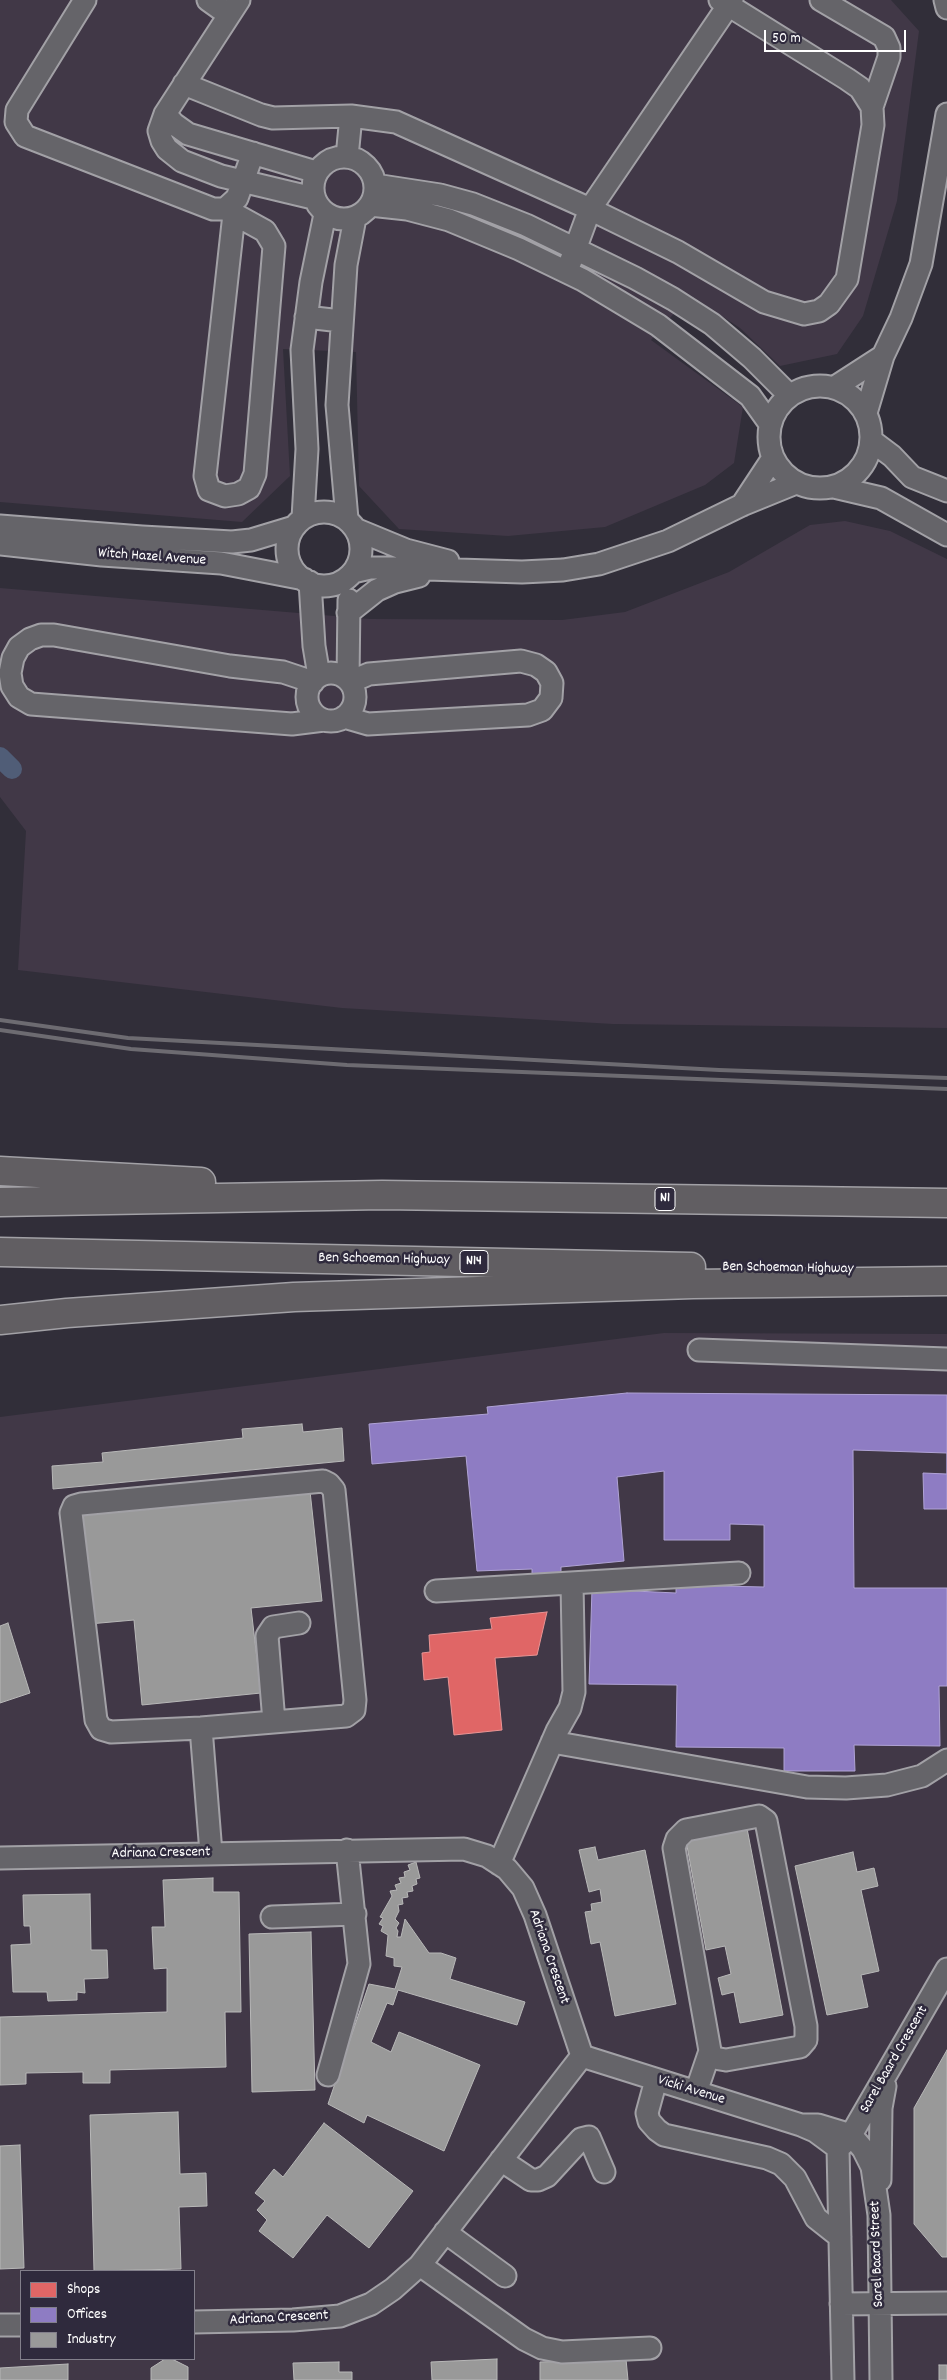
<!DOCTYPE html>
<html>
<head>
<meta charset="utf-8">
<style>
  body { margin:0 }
  #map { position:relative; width:947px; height:2380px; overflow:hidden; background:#312e39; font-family:Dekko,sans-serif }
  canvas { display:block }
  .legend { position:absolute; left:20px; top:2270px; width:175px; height:90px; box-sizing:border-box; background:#2f2a3d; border:1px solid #827f8b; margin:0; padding:6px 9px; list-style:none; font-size:15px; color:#fff }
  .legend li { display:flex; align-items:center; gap:10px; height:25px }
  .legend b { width:25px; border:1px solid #827f8b }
  .scale { position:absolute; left:764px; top:30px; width:142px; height:22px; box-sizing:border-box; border:2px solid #fff; border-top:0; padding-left:6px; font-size:15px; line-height:18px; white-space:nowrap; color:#fff; -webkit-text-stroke:4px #2f2a3d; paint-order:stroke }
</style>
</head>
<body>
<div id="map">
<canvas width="947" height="2380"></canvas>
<ul class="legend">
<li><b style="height:14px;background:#e06666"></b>Shops</li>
<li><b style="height:14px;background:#8e7cc3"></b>Offices</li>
<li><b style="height:14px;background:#999"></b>Industry</li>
</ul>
<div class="scale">50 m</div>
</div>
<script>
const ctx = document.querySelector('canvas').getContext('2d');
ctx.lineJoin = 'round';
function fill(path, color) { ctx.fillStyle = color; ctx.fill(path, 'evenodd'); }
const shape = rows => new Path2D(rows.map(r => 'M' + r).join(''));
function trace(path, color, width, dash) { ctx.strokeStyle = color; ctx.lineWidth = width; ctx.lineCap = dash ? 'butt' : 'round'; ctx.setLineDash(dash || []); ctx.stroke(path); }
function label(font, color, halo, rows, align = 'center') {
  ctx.font = font + ' Dekko,sans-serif'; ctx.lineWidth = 5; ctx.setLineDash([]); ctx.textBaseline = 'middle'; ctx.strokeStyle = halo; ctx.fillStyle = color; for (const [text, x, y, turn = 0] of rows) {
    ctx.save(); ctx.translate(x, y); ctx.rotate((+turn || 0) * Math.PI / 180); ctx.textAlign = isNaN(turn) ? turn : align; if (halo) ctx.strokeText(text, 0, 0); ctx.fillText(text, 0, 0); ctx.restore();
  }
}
const built = shape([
  [0,0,891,0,919,31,897,201,863,316,837,354,780,366,740,328,690,295,651,340,743,407,734,463,705,485,605,527,508,536,399,529,359,486,356,352,283,349,290,476,242,522,0,502],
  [845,521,890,531,947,559,947,1028,613,1024,342,1008,18,970,26,831,0,797,0,588,370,619,562,620,625,612,729,572,810,525],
  [664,1333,947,1334,947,2380,0,2380,0,1417],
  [21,2271,194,2271,194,2359,21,2359]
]);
const shops = shape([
  [547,1612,537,1655,495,1658,502,1730,454,1735,448,1677,424,1680,422,1653,430,1652,429,1635,492,1629,490,1618,547,1612]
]);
const offices = shape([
  [627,1393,947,1395,947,1509,924,1509,923,1473,947,1474,947,1453,853,1450,854,1588,947,1588,947,1686,939,1686,940,1746,854,1745,855,1771,784,1771,784,1748,676,1747,677,1685,589,1684,592,1589,676,1593,676,1585,764,1587,764,1525,730,1524,730,1540,664,1540,664,1471,617,1477,624,1561,561,1567,561,1576,532,1579,532,1569,477,1571,466,1456,372,1464,369,1424,488,1414,487,1407,627,1393]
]);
const industry = shape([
  [302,1424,303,1432,342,1428,344,1461,53,1489,52,1466,103,1462,102,1453,243,1438,242,1429,302,1424],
  [310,1491,322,1601,251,1608,261,1693,142,1705,134,1620,89,1624,79,1513,310,1491],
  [8,1623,30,1693,0,1703,0,1626,8,1623],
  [746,1823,783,2015,740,2023,734,1992,722,1995,718,1978,731,1974,725,1946,706,1950,685,1835,746,1823],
  [595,1847,598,1860,645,1850,676,2004,615,2016,600,1942,591,1944,585,1912,592,1911,591,1904,602,1902,600,1889,589,1892,579,1850,595,1847],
  [853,1852,857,1872,874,1868,878,1886,861,1890,879,1971,861,1975,868,2007,827,2015,795,1866,853,1852],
  [416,1862,420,1878,416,1879,417,1884,412,1886,413,1891,407,1892,408,1897,402,1898,403,1904,398,1905,399,1911,395,1919,399,1923,396,1928,398,1931,397,1937,401,1937,405,1919,429,1953,441,1953,456,1958,450,1979,525,2002,517,2025,398,1990,393,2005,387,2003,371,2042,391,2052,399,2032,480,2065,444,2151,367,2115,364,2123,328,2104,369,1984,395,1989,402,1967,394,1966,394,1958,386,1956,388,1935,381,1931,383,1926,379,1924,383,1918,380,1917,392,1896,390,1891,397,1890,395,1885,401,1883,399,1878,405,1877,404,1872,410,1870,408,1865,416,1862],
  [213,1878,213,1892,239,1892,241,2012,225,2012,226,2067,110,2070,110,2083,83,2083,83,2072,26,2073,26,2084,0,2085,0,2017,167,2012,167,1968,154,1969,152,1927,165,1927,163,1880,213,1878],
  [90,1894,91,1950,107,1950,108,1978,84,1979,85,1993,77,1992,77,2000,48,2001,47,1992,13,1992,11,1945,31,1944,30,1926,24,1926,23,1895,90,1894],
  [311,1932,315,2090,252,2092,249,1934,311,1932],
  [947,2050,947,2257,942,2257,914,2224,914,2108,947,2050],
  [178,2112,180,2174,206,2173,207,2206,179,2207,181,2269,94,2271,90,2115,178,2112],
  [324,2123,413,2191,369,2248,327,2215,293,2258,259,2231,267,2220,257,2210,265,2201,255,2193,274,2169,283,2177,324,2123],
  [20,2145,24,2268,0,2269,0,2146,20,2145],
  [165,2359,172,2359,188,2367,188,2380,151,2380,151,2368,165,2359],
  [497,2359,497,2380,432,2380,431,2362,497,2359],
  [626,2359,628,2380,540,2380,540,2362,626,2359],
  [339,2362,339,2372,352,2372,352,2380,294,2380,293,2363,339,2362],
  [68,2364,68,2380,0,2380,0,2368,68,2364],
  [939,2365,947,2365,947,2380,939,2380,939,2365]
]);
const canal = shape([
  [0,757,12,769]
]);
const minor = shape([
  [85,0,17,110,16,122,25,136,213,209,225,209,237,198,253,153],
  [208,0,229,15],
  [239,0,165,114,159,131,162,141,167,149,182,161,221,176,313,198],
  [821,0,884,37,889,48,889,57,872,107],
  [945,0,947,8],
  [184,84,261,115,273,118,351,116,396,122,590,209,678,252,764,302,804,314,819,311,829,304,847,279,873,125,872,107,860,88,847,79,720,0],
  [165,114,174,124,188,134,316,172],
  '313 188a31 31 0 1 1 62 0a31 31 0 1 1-62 0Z',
  [347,157,351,116],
  [375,185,440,195,473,204,526,225,635,278,673,299,712,324,752,358,789,395],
  [370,205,407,209,449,220,519,249,583,280,658,325,750,396,770,424],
  [225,209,265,231,274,246,255,474,249,488,238,494,225,496,209,490,205,476,234,214],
  [570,263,590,209,732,0],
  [306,317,341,321],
  '769 437a51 51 0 1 1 102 0a51 51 0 1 1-102 0Z',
  [835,387,883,356],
  [866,413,883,356,901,318,921,264,947,114],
  [872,441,892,456,912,477,947,491],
  [834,487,881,498,947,535],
  [742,505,773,458],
  '287 549a37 37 0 1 1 74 0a37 37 0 1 1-74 0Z',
  [303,518,307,449,302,350,311,282,325,214],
  [347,519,337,405,346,265,355,218],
  [0,526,142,537,232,542,251,540,294,527],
  [355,529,406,550,448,561],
  [0,544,102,555,221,563,304,579],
  [353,572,370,568,395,568,522,572,563,570,599,564,668,541,742,505,796,483],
  [310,582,314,646,319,676],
  [348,613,377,590,395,582,419,576],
  '307 697a24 24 0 1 1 48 0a24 24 0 1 1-48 0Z',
  [348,680,349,600],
  [313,682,283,672,230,666,54,635,41,635,30,639,19,647,13,658,10,673,12,686,19,697,31,704,292,724,324,720],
  [344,717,368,724,528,715,542,710,551,698,552,683,546,672,536,665,521,661,369,674,350,682],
  [699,1350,947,1359],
  [323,1481,329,1484,334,1490,355,1700,354,1710,346,1716,201,1728,111,1732,101,1729,96,1720,71,1513,74,1506,81,1504,323,1481],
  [436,1591,739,1573],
  [274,1722,267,1636,273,1627,299,1623],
  [201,1728,211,1853],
  [552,1742,807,1787,846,1788,887,1785,922,1776,947,1760],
  [0,1858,464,1849,487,1856,507,1869,523,1888,535,1915,582,2056,420,2265,393,2289,371,2304,340,2316,293,2320,194,2322],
  [499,1864,557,1731,570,1708,574,1692,572,1583],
  [272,1917,355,1914],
  [582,2056,801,2125,815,2131,838,2148],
  [328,2075,359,1964,347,1850],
  [656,2080,647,2113,649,2121,657,2130,664,2135,767,2158,781,2164,795,2178,816,2218,840,2237],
  [696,2092,710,2051,674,1848,677,1839,686,1830,759,1816,766,1821,806,2026,806,2040,800,2047,726,2060,708,2057],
  [801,2125,818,2125,851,2135,863,2149,872,2167,879,2215,881,2380],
  [842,2145,851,2135,947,1969],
  [838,2148,843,2380],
  [501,2160,531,2180,538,2180,547,2176,581,2139,589,2137,604,2172],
  [880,2180,881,2108,885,2086],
  [445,2232,505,2276],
  [420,2265,524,2339,542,2348,562,2352,650,2348],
  [841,2304,947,2303],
  [0,2325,21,2325]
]);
const highway = shape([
  [0,1171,201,1182],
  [0,1202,382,1195,947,1203],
  [0,1252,691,1267],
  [0,1320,67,1313,294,1297,693,1284,947,1281]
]);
const rail = shape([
  [0,1020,128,1038,719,1070,947,1078],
  [0,1030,131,1049,347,1065,947,1089]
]);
const shields = [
  [665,1199,20],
  [474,1262,28]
];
const shieldNames = [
  ["N1",665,1199],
  ["N14",474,1262]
];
const streetNames = [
  ["Witch Hazel Avenue",152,558,4],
  ["Ben Schoeman Highway",384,1260,1],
  ["Ben Schoeman Highway",788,1269,1],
  ["Adriana Crescent",161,1854,-1],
  ["Adriana Crescent",548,1957,71],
  ["Sarel Baard Crescent",895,2060,-60],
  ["Vicki Avenue",691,2091,17],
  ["Sarel Baard Street",878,2254,-92],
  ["Adriana Crescent",279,2319,-3]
];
fill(built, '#413847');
fill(shops, '#e06666');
trace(shops, '#e99494', 1);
fill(offices, '#8e7cc3');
trace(offices, '#b0a3d5', 1);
fill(industry, '#999');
trace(industry, '#b8b8b8', 1);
trace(canal, '#505d77', 20);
trace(minor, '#a2a1a6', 25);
trace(highway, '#a2a1a6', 31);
trace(minor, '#656469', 21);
trace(highway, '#615e62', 28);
trace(rail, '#6d6b71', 4);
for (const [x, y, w] of shields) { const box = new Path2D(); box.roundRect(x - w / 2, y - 11.5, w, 23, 4); ctx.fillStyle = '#2f2a3d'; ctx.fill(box); trace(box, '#fff', 1); }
label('bold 14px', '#fff', null, shieldNames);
label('15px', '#fff', '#2f2a3d', streetNames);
</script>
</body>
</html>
